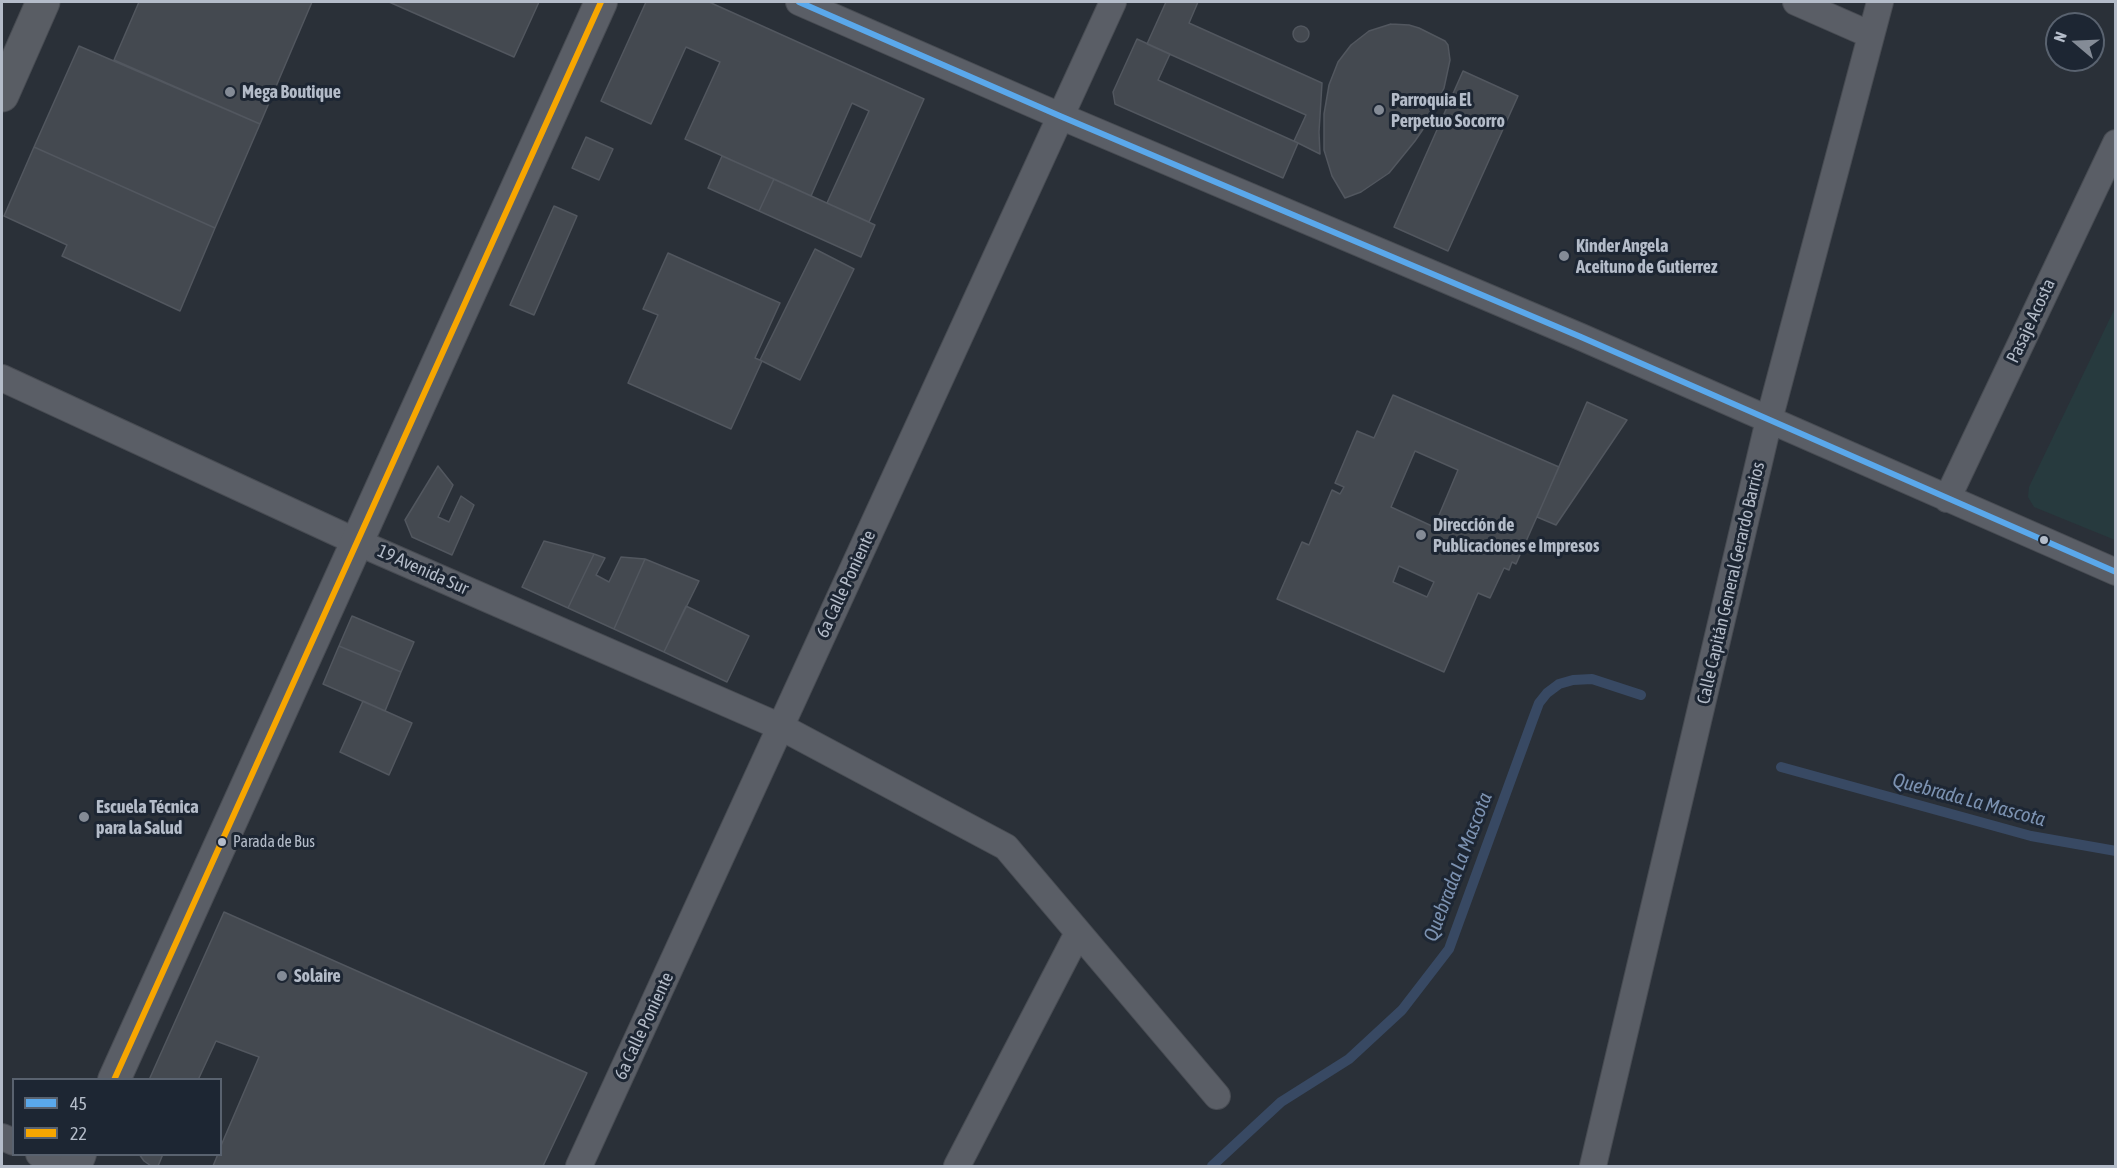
<!DOCTYPE html>
<html>
<head>
<meta charset="utf-8">
<style>
  body { margin:0 }
  #map { position:relative; width:2117px; height:1168px; overflow:hidden; background:#2a3038; font-family:"Asap Condensed",sans-serif }
  canvas { display:block }
  .frame { position:absolute; inset:0; border:3px solid #b4bcc9; pointer-events:none }
  .legend { position:absolute; left:12px; top:1078px; width:210px; height:78px; box-sizing:border-box; background:#1d2633; border:2px solid #59626f; margin:0; padding:8px 10px; list-style:none; font-size:18px; color:#b4bcc9 }
  .legend li { display:flex; align-items:center; gap:12px; height:30px }
  .legend b { width:30px; border:2px solid #59626f }
  .north { position:absolute; left:2045px; top:12px; width:60px; height:60px; box-sizing:border-box; background:#1d2633; border:2px solid #59626f; border-radius:50%; rotate:289deg; font-size:16px; font-weight:700; line-height:24px; text-align:center; color:#b4bcc9 }
  .north::after { content:''; display:block; margin:auto; width:21px; height:27px; background:#848b96; clip-path:polygon(50% 0,100% 100%,50% 72%,0 100%) }
</style>
</head>
<body>
<div id="map">
<canvas width="2117" height="1168"></canvas>
<div class="frame"></div>
<ul class="legend">
<li><b style="height:8px;background:#5aa8eb"></b>45</li>
<li><b style="height:8px;background:#f7a600"></b>22</li>
</ul>
<div class="north">N</div>
</div>
<script>
const ctx = document.querySelector('canvas').getContext('2d');
ctx.lineJoin = 'round';
function fill(path, color) { ctx.fillStyle = color; ctx.fill(path, 'evenodd'); }
const shape = rows => new Path2D(rows.map(r => 'M' + r).join(''));
function trace(path, color, width, dash) { ctx.strokeStyle = color; ctx.lineWidth = width; ctx.lineCap = dash ? 'butt' : 'round'; ctx.setLineDash(dash || []); ctx.stroke(path); }
function label(font, color, halo, rows, align = 'center') {
  ctx.font = font + ' "Asap Condensed",sans-serif'; ctx.lineWidth = 6; ctx.setLineDash([]); ctx.textBaseline = 'middle'; ctx.strokeStyle = halo; ctx.fillStyle = color; for (const [text, x, y, turn = 0] of rows) {
    ctx.save(); ctx.translate(x, y); ctx.rotate((+turn || 0) * Math.PI / 180); ctx.textAlign = isNaN(turn) ? turn : align; if (halo) ctx.strokeText(text, 0, 0); ctx.fillText(text, 0, 0); ctx.restore();
  }
}
const green = shape([
  [2115,308,2115,540,2034,507,2028,497,2029,487]
]);
const stream = shape([
  [1781,767,2031,836,2116,851],
  [1212,1166,1281,1102,1349,1059,1402,1010,1449,949,1533,719,1539,703,1547,693,1559,684,1573,680,1592,679,1641,695]
]);
const building = shape([
  [139,2,312,2,260,124,114,60,139,2],
  [389,2,539,2,514,57,389,2],
  [646,2,709,2,924,99,869,222,827,203,869,111,852,103,811,196,685,139,720,62,686,47,651,124,601,101,646,2],
  [1166,2,1198,2,1189,23,1322,83,1319,132,1320,154,1294,141,1306,115,1147,44,1166,2],
  [1391,24,1409,25,1419,28,1445,41,1448,45,1450,60,1444,88,1430,119,1415,141,1389,173,1361,192,1345,198,1332,176,1324,150,1324,114,1329,85,1338,62,1351,45,1369,31,1391,24],
  '1293 34a8 8 0 1 1 16 0a8 8 0 1 1-16 0Z',
  [1137,39,1170,54,1158,80,1298,143,1283,178,1115,104,1113,92,1137,39],
  [79,46,260,124,215,228,34,147,79,46],
  [1463,71,1518,96,1448,251,1394,227,1463,71],
  [586,137,613,149,599,180,572,168,586,137],
  [34,147,215,228,180,311,62,256,67,245,4,216,34,147],
  [722,156,774,179,759,211,708,188,722,156],
  [774,179,875,225,861,257,759,211,774,179],
  [554,206,577,216,534,315,510,305,554,206],
  [815,249,854,269,800,380,760,360,815,249],
  [668,253,780,303,755,358,762,361,731,429,628,383,658,315,643,309,668,253],
  [1393,395,1559,467,1516,564,1512,562,1509,570,1504,568,1490,598,1478,593,1444,672,1277,599,1302,542,1309,545,1332,490,1340,494,1344,487,1335,483,1357,431,1374,438,1393,395],
  [1415,451,1458,470,1434,527,1391,507,1415,451],
  [1399,566,1434,582,1427,597,1393,582,1399,566],
  [1587,402,1627,420,1556,525,1537,517,1587,402],
  [438,466,453,485,438,517,449,522,461,496,474,505,452,555,412,537,405,520,438,466],
  [544,541,594,554,568,608,522,587,544,541],
  [594,554,605,558,596,575,609,582,621,557,645,559,614,629,568,608,594,554],
  [645,559,699,581,664,652,614,629,645,559],
  [686,606,749,636,727,682,664,652,686,606],
  [352,616,414,642,401,672,339,646,352,616],
  [339,646,401,672,385,711,323,684,339,646],
  [363,701,412,723,389,775,340,752,363,701],
  [224,912,587,1073,543,1166,213,1166,218,1154,220,1154,220,1148,259,1057,216,1041,198,1080,149,1080,224,912],
  [139,1154,163,1154,158,1166,151,1166,144,1161,139,1154]
]);
const minor = shape([
  [799,2,1060,116,1581,337,2116,572],
  [1796,2,1871,35],
  [2,378,357,542,781,727,1006,847,1217,1096],
  [1947,499,2116,143],
  [2,1137,14,1142],
  [39,1154,65,1166],
  [579,1166,1113,2],
  [957,1166,1078,933],
  [1593,1166,1769,420,1880,2]
]);
const tertiary = shape([
  [114,1080,601,2],
  [75,1166,80,1154]
]);
const secondary = shape([
  [2,95,43,2]
]);
const bus1 = shape([
  [799,2,1060,116,1581,337,2116,572]
]);
const bus2 = shape([
  [114,1080,601,2]
]);
const markers = [
  [230,92,6,"#848b96"],
  [1379,110,6,"#848b96"],
  [1564,256,6,"#848b96"],
  [1421,535,6,"#848b96"],
  [2044,540,5,"#b4bcc9"],
  [84,817,6,"#848b96"],
  [222,842,5,"#b4bcc9"],
  [282,976,6,"#848b96"]
];
const busNames = [
  ["Parada de Bus",233,842]
];
const poiNames = [
  ["Mega Boutique",242,92],
  ["Parroquia El",1391,100],
  ["Perpetuo Socorro",1391,121],
  ["Kinder Angela",1576,246],
  ["Aceituno de Gutierrez",1576,267],
  ["Dirección de",1433,525],
  ["Publicaciones e Impresos",1433,546],
  ["Escuela Técnica",96,807],
  ["para la Salud",96,828],
  ["Solaire",294,976]
];
const streetNames = [
  ["Pasaje Acosta",2031,321,-65],
  ["19 Avenida Sur",423,570,24],
  ["Calle Capitán General Gerardo Barrios",1731,583,-77],
  ["6a Calle Poniente",846,584,-65],
  ["6a Calle Poniente",644,1026,-65]
];
const waterNames = [
  ["Quebrada La Mascota",1969,800,15],
  ["Quebrada La Mascota",1458,867,-69]
];
fill(green, '#273a3e');
trace(stream, '#384963', 10);
fill(building, '#444950');
trace(building, '#52575f', 1.5);
trace(minor, '#484c53', 28);
trace(tertiary, '#484c53', 34);
trace(secondary, '#484c53', 35);
trace(minor, '#5a5e66', 26);
trace(tertiary, '#5a5e66', 32);
trace(secondary, '#595d64', 33);
trace(bus1, '#5aa8eb', 6);
trace(bus2, '#f7a600', 6);
for (const [x, y, r, color] of markers) { const dot = new Path2D(); dot.arc(x, y, r, 0, 2 * Math.PI); ctx.fillStyle = color; ctx.fill(dot); trace(dot, '#1d2633', 2); }
label('16px', '#b4bcc9', '#1d2633', busNames, 'left');
label('bold 18px', '#b4bcc9', '#1d2633', poiNames, 'left');
label('18px', '#b4bcc9', '#1d2633', streetNames);
label('italic 20px', '#7c92b1', '#1d2633', waterNames);
</script>
</body>
</html>
